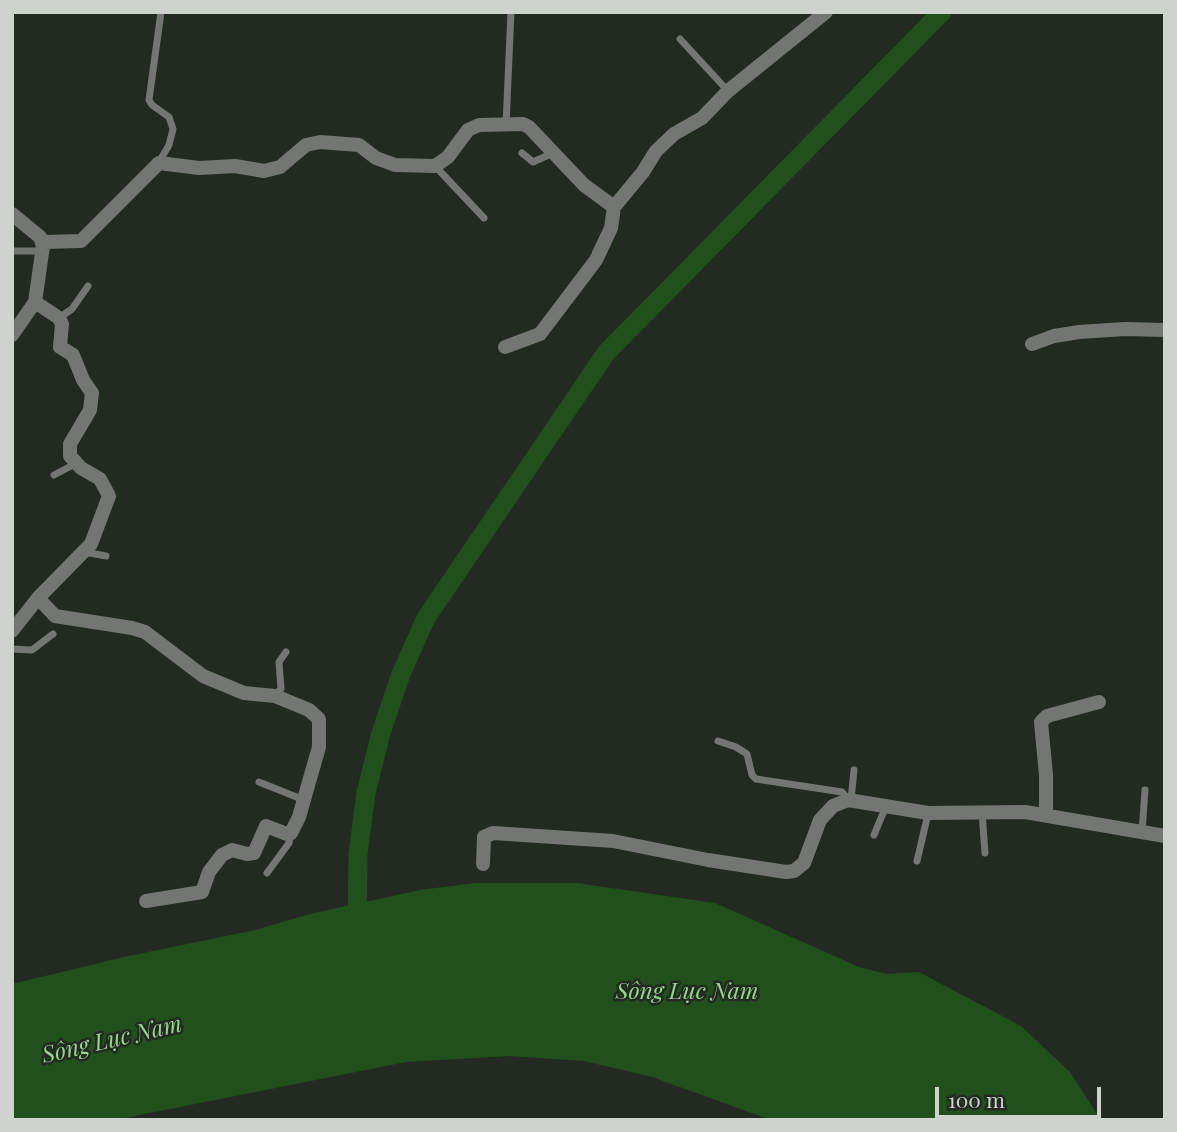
<!DOCTYPE html>
<html>
<head>
<meta charset="utf-8">
<style>
  body { margin:0 }
  #map { position:relative; width:1177px; height:1132px; overflow:hidden; background:#232a22; font-family:"Playfair Display",serif }
  canvas { display:block }
  .frame { position:absolute; inset:0; border:14px solid #ced3cd; pointer-events:none }
  .scale { position:absolute; left:935px; top:1087px; width:166px; height:32px; box-sizing:border-box; border:4px solid #ced3cd; border-top:0; padding-left:9px; font-size:21px; line-height:24px; white-space:nowrap; color:#ced3cd; -webkit-text-stroke:5px #232a22; paint-order:stroke }
</style>
</head>
<body>
<div id="map">
<canvas width="1177" height="1132"></canvas>
<div class="frame"></div>
<div class="scale">100 m</div>
</div>
<script>
const ctx = document.querySelector('canvas').getContext('2d');
ctx.lineJoin = 'round';
function fill(path, color) { ctx.fillStyle = color; ctx.fill(path, 'evenodd'); }
const shape = rows => new Path2D(rows.map(r => 'M' + r).join(''));
function trace(path, color, width, dash) { ctx.strokeStyle = color; ctx.lineWidth = width; ctx.lineCap = dash ? 'butt' : 'round'; ctx.setLineDash(dash || []); ctx.stroke(path); }
function label(font, color, halo, rows, align = 'center') {
  ctx.font = font + ' "Playfair Display",serif'; ctx.lineWidth = 5; ctx.setLineDash([]); ctx.textBaseline = 'middle'; ctx.strokeStyle = halo; ctx.fillStyle = color; for (const [text, x, y, turn = 0] of rows) {
    ctx.save(); ctx.translate(x, y); ctx.rotate((+turn || 0) * Math.PI / 180); ctx.textAlign = isNaN(turn) ? turn : align; if (halo) ctx.strokeText(text, 0, 0); ctx.fillText(text, 0, 0); ctx.restore();
  }
}
const water = shape([
  [476,883,577,883,715,903,859,967,886,974,919,972,1021,1026,1070,1072,1099,1117,1104,1120,771,1120,652,1077,584,1061,509,1056,406,1062,115,1120,12,1120,12,984,124,957,255,930,310,914,420,890]
]);
const river = shape([
  [357,927,358,854,366,793,381,733,401,674,426,618,606,353,942,12]
]);
const service = shape([
  [680,39,728,91],
  [506,125,511,12],
  [522,153,533,162,553,153],
  [159,162,169,145,173,129,169,117,152,105,149,100,161,12],
  [435,166,484,218],
  [12,251,43,251],
  [59,318,72,309,88,286],
  [54,475,75,464],
  [84,552,106,556],
  [12,649,32,650,53,634],
  [275,695,281,689,279,662,286,652],
  [718,741,736,747,747,754,752,775,756,779,842,792,848,799],
  [259,782,304,800],
  [851,800,854,770],
  [982,812,985,853],
  [1142,832,1145,790],
  [874,835,886,806],
  [917,861,928,814],
  [267,873,289,843,291,833]
]);
const minor = shape([
  [12,214,40,237,43,246,35,302,12,335],
  [43,242,81,241,159,163,199,168,235,166,264,171,280,167,306,145,320,142,359,145,376,158,395,165,435,166,448,157,468,130,479,125,523,124,529,127,584,185,614,207,643,172,656,151,674,134,702,118,728,91,826,12],
  [1032,344,1054,336,1079,332,1125,329,1165,330],
  [505,347,540,334,596,260,611,228,614,207],
  [38,598,55,616,132,628,145,632,203,676,244,693,275,696,309,710,319,719,319,747,299,817,291,833,287,834,266,826,254,853,247,854,232,850,222,855,209,872,202,892,146,901],
  [12,631,38,598,91,544,109,496,100,479,81,468,70,456,70,444,90,410,92,393,83,380,73,355,60,347,62,324,59,318,35,302],
  [1046,815,1046,775,1041,722,1047,716,1099,702],
  [483,864,484,837,493,833,613,841,708,860,786,872,794,871,804,863,820,820,833,806,848,800,928,813,1025,812,1165,836]
]);
const waterNames = [
  ["Sông Lục Nam",687,992],
  ["Sông Lục Nam",112,1040,-13]
];
fill(water, '#22501d');
trace(river, '#22501d', 19);
trace(service, '#737672', 7);
trace(minor, '#737672', 14);
label('italic 23px', '#94d78b', '#232a22', waterNames);
</script>
</body>
</html>
